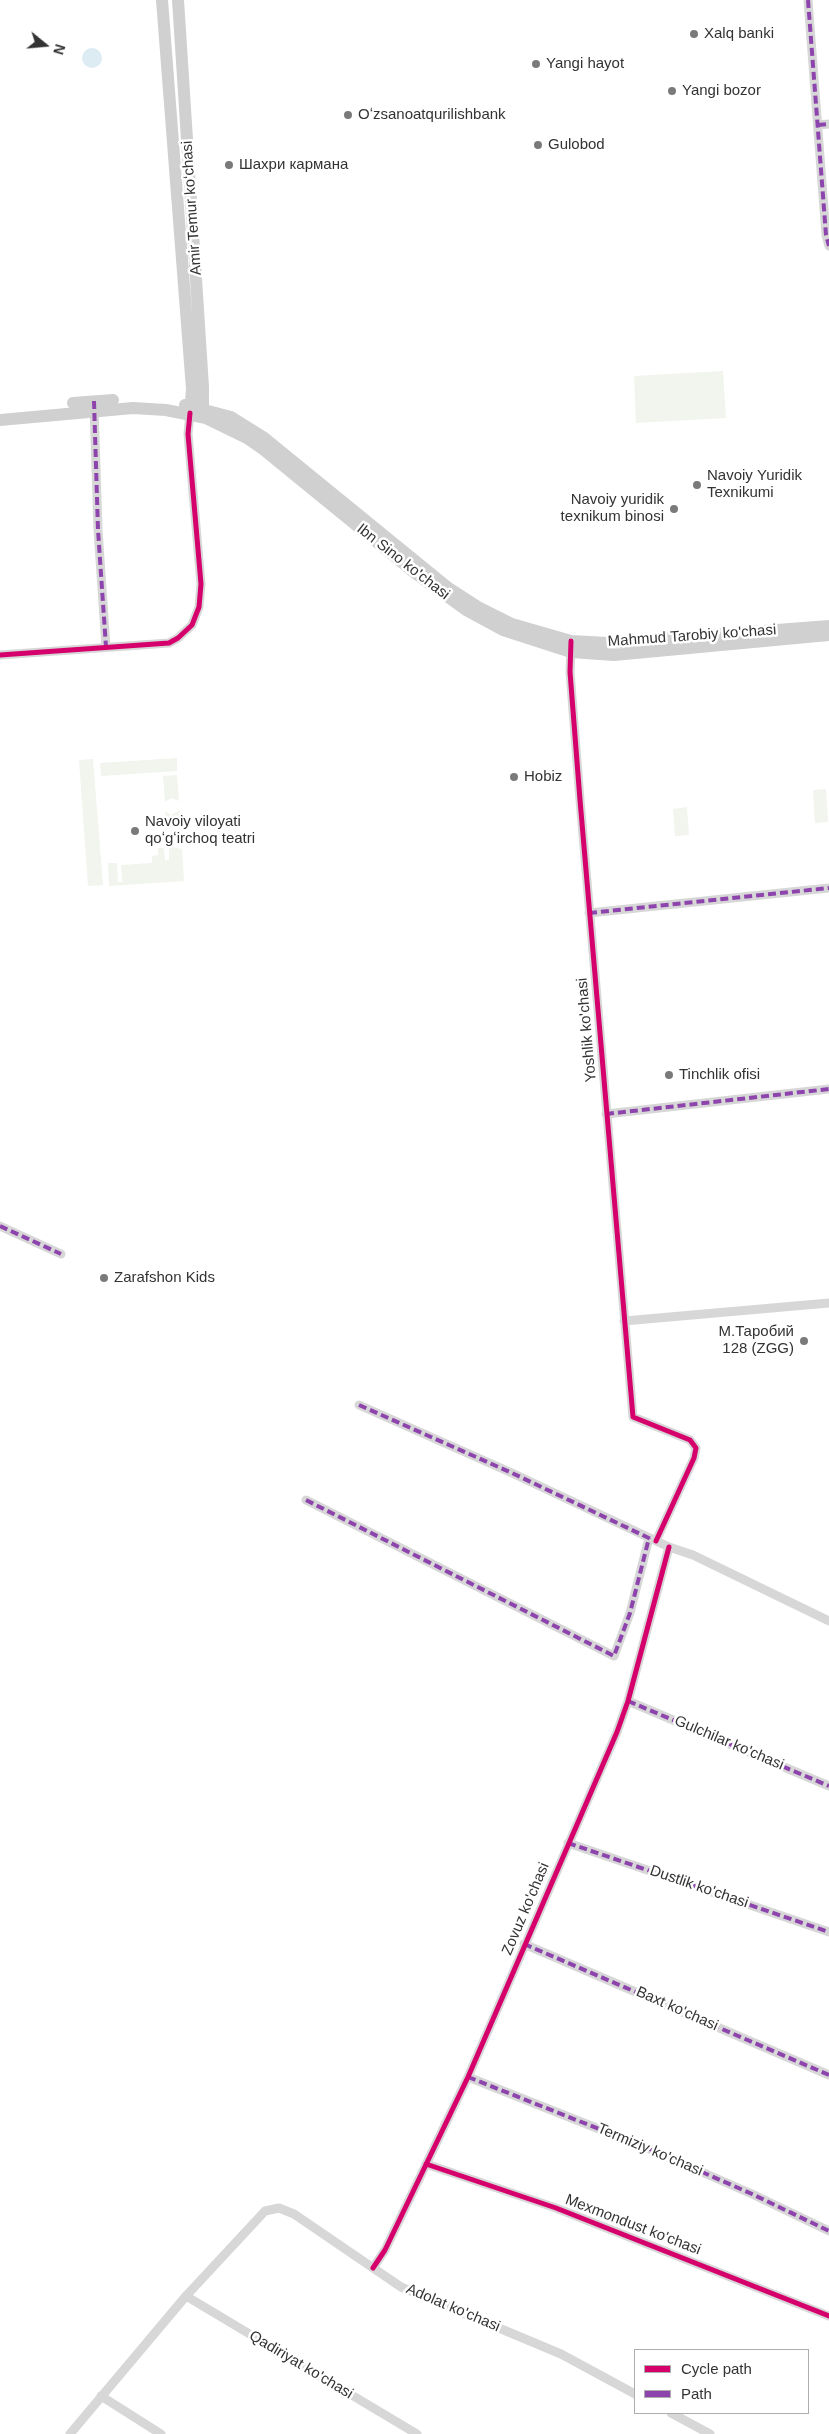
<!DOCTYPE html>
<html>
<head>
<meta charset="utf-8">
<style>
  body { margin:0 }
  #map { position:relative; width:829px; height:2434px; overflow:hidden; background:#fff; font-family:Arial,sans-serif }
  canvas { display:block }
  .legend { position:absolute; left:634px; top:2349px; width:175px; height:65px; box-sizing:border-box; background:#fff; border:1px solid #adadad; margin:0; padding:6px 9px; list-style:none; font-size:15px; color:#333 }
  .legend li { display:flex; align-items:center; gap:10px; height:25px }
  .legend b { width:25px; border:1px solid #adadad }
  .north { position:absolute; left:20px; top:20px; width:50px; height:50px; -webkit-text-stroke:4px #fff; paint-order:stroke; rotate:107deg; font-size:14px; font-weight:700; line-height:20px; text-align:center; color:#333 }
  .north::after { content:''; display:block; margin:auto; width:18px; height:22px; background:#333; clip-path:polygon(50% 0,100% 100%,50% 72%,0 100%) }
</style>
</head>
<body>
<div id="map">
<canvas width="829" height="2434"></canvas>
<ul class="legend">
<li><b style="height:6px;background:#d6006c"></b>Cycle path</li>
<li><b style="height:6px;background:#8e44ad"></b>Path</li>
</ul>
<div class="north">N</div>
</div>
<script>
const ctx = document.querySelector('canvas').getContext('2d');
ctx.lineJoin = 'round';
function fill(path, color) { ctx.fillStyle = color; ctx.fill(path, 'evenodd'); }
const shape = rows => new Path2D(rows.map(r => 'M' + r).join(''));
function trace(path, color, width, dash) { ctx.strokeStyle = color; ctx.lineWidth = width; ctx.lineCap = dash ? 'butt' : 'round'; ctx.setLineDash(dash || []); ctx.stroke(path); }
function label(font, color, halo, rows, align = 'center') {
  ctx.font = font + ' Arial,sans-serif'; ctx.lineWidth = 5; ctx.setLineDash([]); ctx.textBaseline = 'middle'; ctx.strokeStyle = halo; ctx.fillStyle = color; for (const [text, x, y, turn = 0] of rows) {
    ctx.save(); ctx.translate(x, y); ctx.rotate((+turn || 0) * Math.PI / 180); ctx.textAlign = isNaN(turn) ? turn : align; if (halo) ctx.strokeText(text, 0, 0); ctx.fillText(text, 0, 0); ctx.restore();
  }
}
const green = shape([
  [723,371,726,418,636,423,634,376],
  [177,758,177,771,101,776,100,763],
  [93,759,103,885,88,886,79,760],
  [177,775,179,801,171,798,165,802,163,776],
  [826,789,828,822,815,823,813,790],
  [687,807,689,835,675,836,673,809],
  [180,810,181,818,166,822,165,811,171,815],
  [169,846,182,849,184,881,109,886,108,863,117,863,118,882,122,882,121,865,152,863,152,856,158,855,158,848,164,848,165,860,169,860]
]);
const water = shape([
  '82 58a10 10 0 1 1 20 0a10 10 0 1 1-20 0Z'
]);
const minor = shape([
  [808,0,826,235,829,246],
  [818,125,829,124],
  [94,406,98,530,106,647],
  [571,646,570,672,580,800,633,1417,690,1440,696,1448,694,1458,656,1541],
  [0,655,169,643,178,638,192,625,199,607,201,584,188,434,190,413],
  [589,913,829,888],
  [606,1114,829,1089],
  [0,1226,61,1254],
  [624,1321,829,1303],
  [359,1405,512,1473,669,1547,693,1555,829,1621],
  [306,1500,614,1656,630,1613,649,1538],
  [628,1701,829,1786],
  [568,1843,829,1932],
  [524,1944,829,2075],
  [468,2077,652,2150,752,2194,829,2231],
  [426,2164,556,2208,829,2316],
  [373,2268,385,2250,468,2077,617,1732,628,1701,669,1547],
  [186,2296,417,2434],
  [101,2396,161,2434],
  [671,2413,710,2434],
  [70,2434,186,2296,265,2211,279,2208,294,2214,401,2287,561,2354,635,2394]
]);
const secondary = shape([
  [162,0,192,389,190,413],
  [178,0,203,387,203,414],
  [73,403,113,400],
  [185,405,231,417,263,437,447,587,478,607,512,624,571,641,608,643,829,626],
  [0,420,133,408,166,410,206,418,247,438,263,449,415,573,466,610,503,630,571,652,614,655,829,635]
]);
const quiet = shape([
  [808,0,826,235,829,246],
  [818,125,829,124],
  [94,401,98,530,106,647],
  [589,913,829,888],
  [606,1114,829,1089],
  [0,1226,61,1254],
  [359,1405,512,1473,653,1540],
  [306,1500,614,1656,630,1613,649,1538],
  [628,1701,829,1786],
  [568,1843,829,1932],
  [524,1944,829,2075],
  [468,2077,652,2150,752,2194,829,2231]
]);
const cycleway = shape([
  [571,641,570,672,580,800,633,1417,690,1440,696,1448,694,1458,656,1541],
  [0,655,169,643,178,638,192,625,199,607,201,584,188,434,190,413],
  [426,2164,556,2208,829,2316],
  [373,2268,385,2250,468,2077,617,1732,628,1701,669,1547]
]);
const markers = [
  [694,34,5,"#7a7a7a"],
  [536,64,5,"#7a7a7a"],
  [672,91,5,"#7a7a7a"],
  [348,115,5,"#7a7a7a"],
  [538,145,5,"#7a7a7a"],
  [229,165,5,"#7a7a7a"],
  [697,485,5,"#7a7a7a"],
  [674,509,5,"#7a7a7a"],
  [514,777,5,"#7a7a7a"],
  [135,831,5,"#7a7a7a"],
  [669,1075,5,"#7a7a7a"],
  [104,1278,5,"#7a7a7a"],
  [804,1341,5,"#7a7a7a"]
];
const poiNames = [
  ["Xalq banki",704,34],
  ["Yangi hayot",546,64],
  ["Yangi bozor",682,91],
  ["Oʻzsanoatqurilishbank",358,115],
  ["Gulobod",548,145],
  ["Шахри кармана",239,165],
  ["Navoiy Yuridik",707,476],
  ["Texnikumi",707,493],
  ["Navoiy yuridik",664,500,"right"],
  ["texnikum binosi",664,517,"right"],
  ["Hobiz",524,777],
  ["Navoiy viloyati",145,822],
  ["qoʻgʻirchoq teatri",145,839],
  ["Tinchlik ofisi",679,1075],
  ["Zarafshon Kids",114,1278],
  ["М.Таробий",794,1332,"right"],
  ["128 (ZGG)",794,1349,"right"]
];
const streetNames = [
  ["Amir Temur ko‘chasi",192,208,-94],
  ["Ibn Sino ko'chasi",403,562,38],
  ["Mahmud Tarobiy ko'chasi",692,636,-4],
  ["Yoshlik ko'chasi",587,1030,-95],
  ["Gulchilar ko'chasi",729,1743,23],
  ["Dustlik ko'chasi",699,1887,19],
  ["Zovuz ko'chasi",526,1909,-67],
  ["Baxt ko'chasi",677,2009,24],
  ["Termiziy ko'chasi",650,2150,23],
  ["Mexmondust ko'chasi",633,2225,21],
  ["Adolat ko'chasi",453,2308,23],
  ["Qadiriyat ko'chasi",301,2365,31]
];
fill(green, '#f1f5ed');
fill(water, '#ddebf3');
trace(minor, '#d7d7d7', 9);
trace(secondary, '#d0d0d0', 12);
trace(quiet, '#8e44ad', 4, [8, 4]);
trace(cycleway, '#d6006c', 5);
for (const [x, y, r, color] of markers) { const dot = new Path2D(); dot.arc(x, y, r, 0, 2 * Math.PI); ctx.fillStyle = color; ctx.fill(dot); trace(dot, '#fff', 2); }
label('15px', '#333', '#fff', poiNames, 'left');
label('15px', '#333', '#fff', streetNames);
</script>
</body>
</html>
